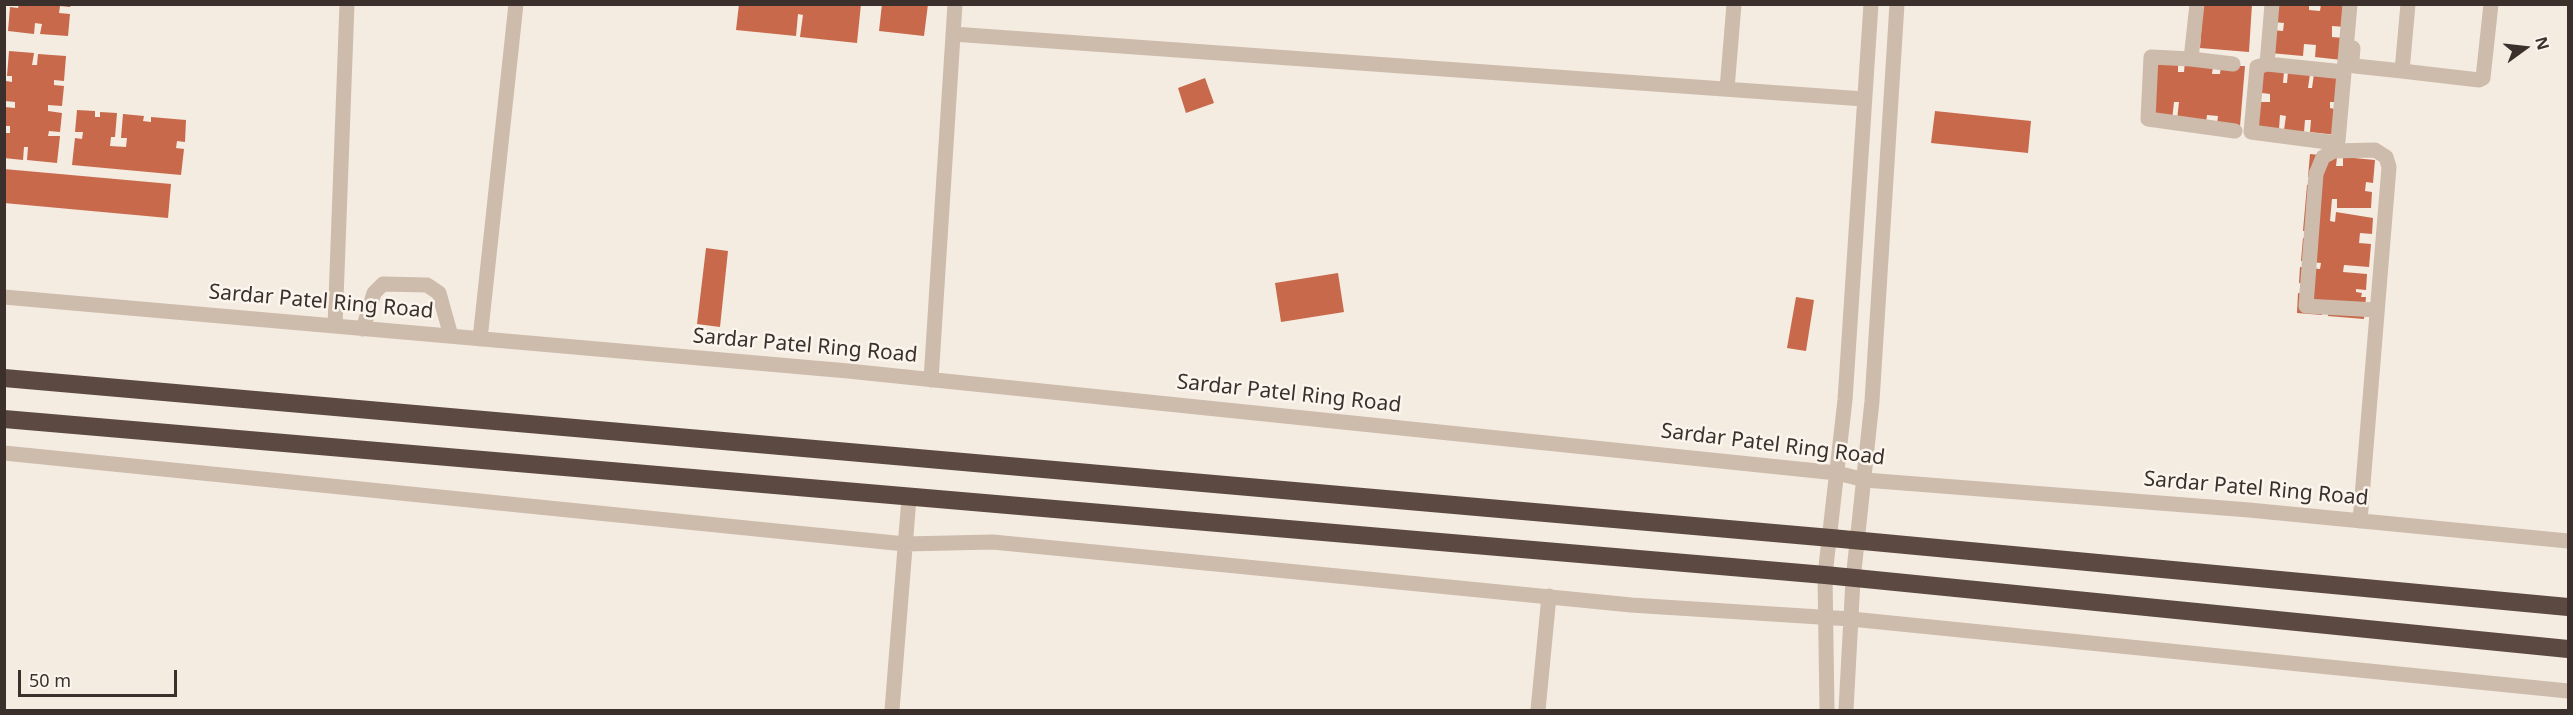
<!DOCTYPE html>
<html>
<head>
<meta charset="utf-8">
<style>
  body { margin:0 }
  #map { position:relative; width:2573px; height:715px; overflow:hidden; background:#f4ebe1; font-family:"Noto Sans",sans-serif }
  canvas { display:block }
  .frame { position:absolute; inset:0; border:6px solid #3b302b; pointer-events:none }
  .north { position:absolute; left:2495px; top:18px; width:60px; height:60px; -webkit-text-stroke:4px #fbf5ee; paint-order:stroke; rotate:75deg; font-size:16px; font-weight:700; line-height:24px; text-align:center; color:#3b302b }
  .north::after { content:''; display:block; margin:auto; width:21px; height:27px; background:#3b302b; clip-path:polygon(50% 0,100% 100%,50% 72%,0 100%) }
  .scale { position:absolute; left:18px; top:670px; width:159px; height:27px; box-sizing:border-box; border:3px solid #3b302b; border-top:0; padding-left:8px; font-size:18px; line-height:21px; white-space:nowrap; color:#3b302b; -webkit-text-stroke:4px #fbf5ee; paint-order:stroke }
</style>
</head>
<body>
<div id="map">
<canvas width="2573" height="715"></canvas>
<div class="frame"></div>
<div class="north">N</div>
<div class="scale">50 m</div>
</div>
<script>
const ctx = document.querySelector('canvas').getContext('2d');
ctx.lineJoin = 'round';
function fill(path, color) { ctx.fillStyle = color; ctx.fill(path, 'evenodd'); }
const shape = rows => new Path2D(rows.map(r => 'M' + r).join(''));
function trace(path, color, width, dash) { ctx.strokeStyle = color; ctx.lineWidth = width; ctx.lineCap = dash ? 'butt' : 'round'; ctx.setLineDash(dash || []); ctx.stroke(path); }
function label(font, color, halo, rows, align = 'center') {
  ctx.font = font + ' "Noto Sans",sans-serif'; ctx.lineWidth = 5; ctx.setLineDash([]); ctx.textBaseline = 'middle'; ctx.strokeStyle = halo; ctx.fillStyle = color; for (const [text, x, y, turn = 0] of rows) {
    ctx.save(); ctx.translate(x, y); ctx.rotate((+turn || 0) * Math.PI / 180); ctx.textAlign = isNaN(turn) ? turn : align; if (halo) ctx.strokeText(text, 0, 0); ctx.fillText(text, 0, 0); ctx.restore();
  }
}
const building = shape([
  [19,4,71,5,70,7,60,6,59,13,70,14,68,36,40,34,42,24,35,23,34,34,8,31,10,7,18,8],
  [739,4,861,4,857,43,800,37,803,15,798,14,796,36,736,30],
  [882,4,928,4,924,36,879,31],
  [2203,4,2252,4,2249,52,2200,48],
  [2274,4,2309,4,2309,10,2320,11,2321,4,2347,6,2345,27,2332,26,2332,37,2344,38,2342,60,2315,57,2316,45,2304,44,2303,56,2270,53,2272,30,2283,31,2284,23,2273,22],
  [9,51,34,53,32,65,37,65,38,54,66,56,64,81,54,80,54,85,64,86,62,106,48,105,48,111,62,113,60,132,49,131,48,136,60,136,57,163,27,160,28,147,24,147,23,160,4,158,4,133,10,133,10,126,4,126,4,107,15,108,15,102,5,101,6,81,12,82,12,76,7,76],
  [2157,58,2178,63,2178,72,2184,72,2185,61,2213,66,2212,74,2220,74,2221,66,2245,66,2240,126,2217,124,2218,116,2207,115,2206,123,2177,120,2179,102,2174,102,2172,120,2152,118],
  [2257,69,2284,71,2283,83,2287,83,2288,72,2310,74,2308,88,2312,88,2314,74,2342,76,2335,102,2330,102,2330,108,2334,109,2337,135,2310,132,2311,120,2305,120,2304,132,2284,130,2286,116,2280,115,2279,129,2252,127,2261,102,2270,102,2270,94,2262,93],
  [1205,78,1214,103,1186,113,1178,88],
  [77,110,95,111,95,117,100,117,100,112,117,113,115,137,111,137,110,146,126,147,127,138,121,138,123,114,144,116,143,121,151,122,151,117,186,120,185,142,177,141,176,148,184,149,181,175,72,165,75,138,82,139,83,132,75,132],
  [1935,111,2031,121,2028,153,1931,143],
  [2310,154,2337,157,2336,166,2343,166,2343,157,2375,160,2373,183,2366,182,2365,191,2372,192,2371,208,2337,208,2337,199,2332,199,2330,221,2335,222,2336,212,2373,218,2372,234,2360,233,2359,243,2371,244,2369,267,2344,265,2343,272,2367,274,2366,290,2356,289,2356,292,2362,293,2361,297,2366,297,2364,319,2328,316,2329,307,2323,306,2322,315,2297,313,2298,293,2304,294,2313,284,2299,283,2300,267,2320,269,2321,263,2301,261,2303,238,2316,239,2316,232,2303,231,2307,185,2322,178,2308,177],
  [4,169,171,184,168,218,4,203],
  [706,248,728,251,720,327,697,324],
  [1338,273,1344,312,1281,322,1275,283],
  [1796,297,1814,300,1806,351,1787,348]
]);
const minor = shape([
  [2197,4,2191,59,2151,57,2148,119,2235,131],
  [2272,4,2267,64,2257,67,2251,132,2335,143,2338,141,2350,4],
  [953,34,1864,99],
  [2353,48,2352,60,2355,66,2402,71,2408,4],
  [2191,59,2233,64],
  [2267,64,2344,72],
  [2402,71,2479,80,2483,78,2491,4],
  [1727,89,1734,4],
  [4,297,848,371,1837,473,1865,480,2249,510,2568,541],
  [335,326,347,4],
  [363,329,374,293,383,284,427,285,439,293,451,336],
  [480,339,516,4],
  [931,380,955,4],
  [4,453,905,544,993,542,1631,605,1851,619,2568,691],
  [2360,521,2389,167,2386,157,2375,150,2334,151,2323,157,2316,174,2306,306,2376,310],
  [892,710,909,498],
  [1538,710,1549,596],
  [1827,710,1825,575,1845,400,1871,4],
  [1846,710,1853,580,1872,401,1897,4]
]);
const highway = shape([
  [4,378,1831,538,2568,607],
  [4,419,1825,575,2568,649]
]);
const streetNames = [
  ["Sardar Patel Ring Road",321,302,5],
  ["Sardar Patel Ring Road",805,346,5],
  ["Sardar Patel Ring Road",1289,394,6],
  ["Sardar Patel Ring Road",1773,445,7],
  ["Sardar Patel Ring Road",2256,489,5]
];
fill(building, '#c8694b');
trace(minor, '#cdbbac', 15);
trace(highway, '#5c4a42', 18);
label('21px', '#3b302b', '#fbf5ee', streetNames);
</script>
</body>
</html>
